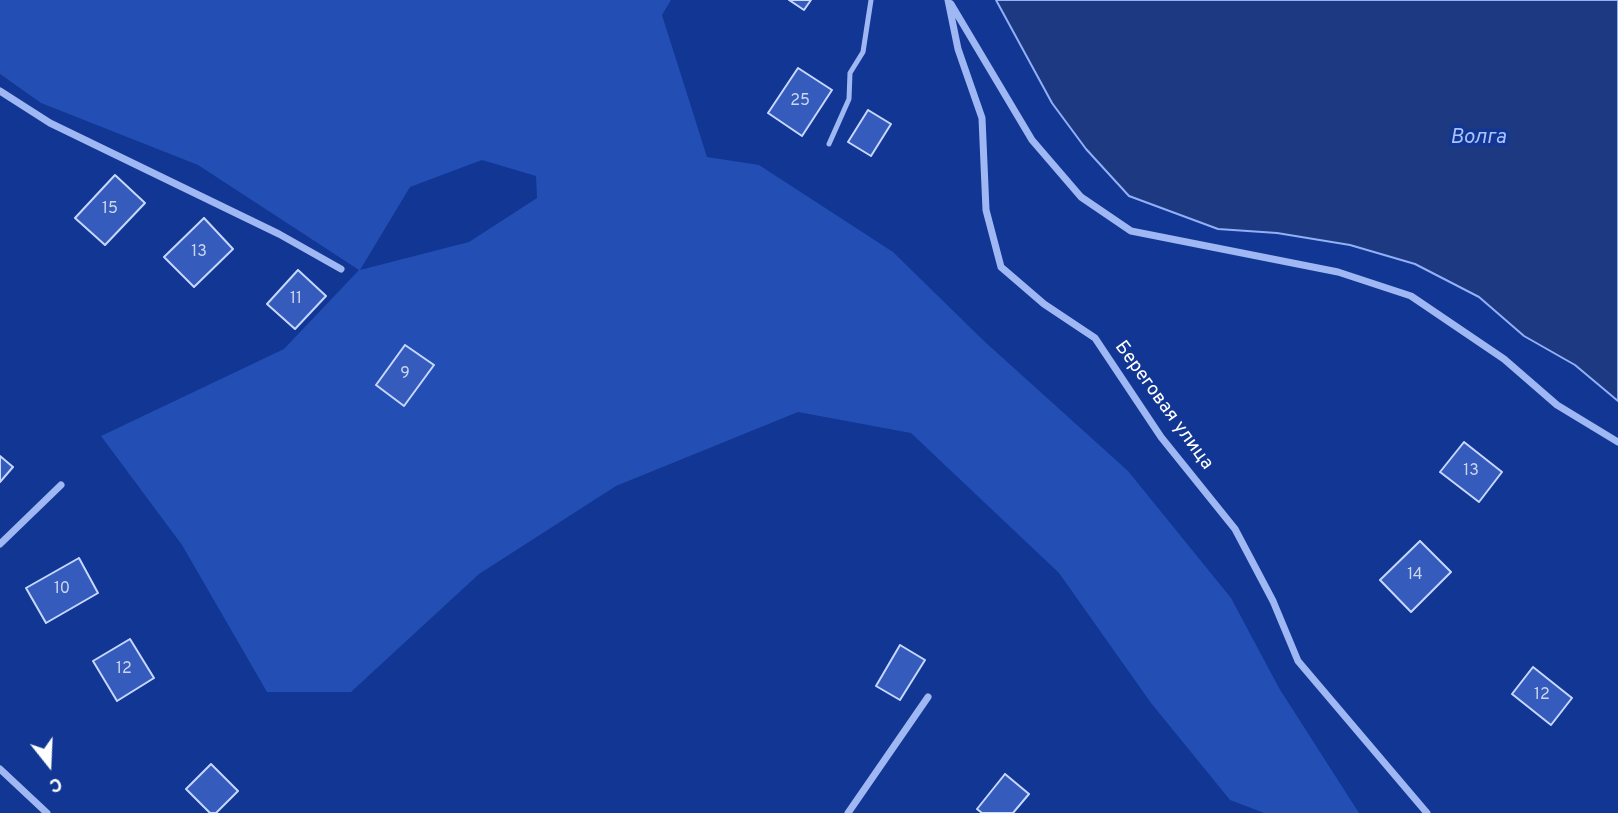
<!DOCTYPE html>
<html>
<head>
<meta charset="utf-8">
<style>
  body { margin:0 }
  #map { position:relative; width:1618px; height:813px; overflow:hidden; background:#113694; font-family:Overpass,sans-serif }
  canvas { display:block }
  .north { position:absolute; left:14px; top:729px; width:70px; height:70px; -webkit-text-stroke:5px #113694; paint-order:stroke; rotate:162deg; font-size:19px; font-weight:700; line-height:28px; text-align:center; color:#fff }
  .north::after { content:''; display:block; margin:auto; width:24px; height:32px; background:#fff; clip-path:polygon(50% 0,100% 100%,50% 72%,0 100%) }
</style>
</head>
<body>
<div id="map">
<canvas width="1618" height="813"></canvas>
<div class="north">С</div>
</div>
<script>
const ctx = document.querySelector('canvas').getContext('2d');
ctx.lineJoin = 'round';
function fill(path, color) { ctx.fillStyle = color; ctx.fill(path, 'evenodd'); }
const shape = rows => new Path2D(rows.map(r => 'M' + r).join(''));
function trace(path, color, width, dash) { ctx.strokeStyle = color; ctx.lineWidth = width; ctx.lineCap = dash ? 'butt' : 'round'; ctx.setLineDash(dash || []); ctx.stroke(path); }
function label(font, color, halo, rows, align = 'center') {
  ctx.font = font + ' Overpass,sans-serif'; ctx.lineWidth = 7; ctx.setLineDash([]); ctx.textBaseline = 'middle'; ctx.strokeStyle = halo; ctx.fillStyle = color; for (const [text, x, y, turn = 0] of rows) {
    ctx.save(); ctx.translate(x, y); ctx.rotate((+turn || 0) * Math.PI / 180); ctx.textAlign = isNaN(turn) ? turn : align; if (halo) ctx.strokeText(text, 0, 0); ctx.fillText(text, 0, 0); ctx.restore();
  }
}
const green = shape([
  [0,0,671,0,662,15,707,157,759,165,893,252,984,341,1128,471,1231,598,1279,688,1359,813,1264,813,1230,800,1151,703,1059,573,911,433,798,412,616,486,479,574,351,692,267,692,182,545,101,436,284,349,359,270,198,165,41,103,0,74],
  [482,160,536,176,537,198,469,242,360,270,410,187]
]);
const water = shape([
  [996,0,1618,0,1618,401,1575,365,1524,336,1479,297,1415,264,1350,245,1277,233,1218,229,1129,196,1086,149,1052,103,996,0]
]);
const building = shape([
  [789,0,811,0,804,10,789,0],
  [798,68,832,90,802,136,768,113,798,68],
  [868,110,891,124,871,156,848,142,868,110],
  [115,175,145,203,105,245,75,218,115,175],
  [204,218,233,249,194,287,164,257,204,218],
  [298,270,326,296,295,329,267,304,298,270],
  [405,345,434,365,404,406,376,385,405,345],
  [1464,442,1502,472,1479,502,1440,472,1464,442],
  [0,456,13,467,0,482,0,456],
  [1420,541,1451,572,1411,612,1380,580,1420,541],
  [79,558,98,593,46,623,26,588,79,558],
  [130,639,154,678,117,701,93,661,130,639],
  [900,645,925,660,900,700,876,686,900,645],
  [1533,667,1572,698,1551,725,1512,694,1533,667],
  [211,764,238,791,216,813,210,813,186,789,211,764],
  [1005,774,1029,794,1013,813,982,813,977,809,1005,774]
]);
const service = shape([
  [829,144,849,99,850,73,863,52,871,0]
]);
const minor = shape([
  [948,0,958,49,982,118,986,210,1001,267,1044,304,1095,338,1161,437,1235,529,1273,601,1298,661,1427,813],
  [951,4,1032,140,1081,197,1131,231,1338,272,1411,296,1504,359,1557,405,1618,442],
  [0,91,50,123,279,234,341,269],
  [0,544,61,485],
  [0,769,47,813],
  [848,813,928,697]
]);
const numberNames = [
  ["25",800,102],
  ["15",110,210],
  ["13",199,253],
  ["11",296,300],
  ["9",405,375],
  ["13",1471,472],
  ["14",1415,576],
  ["10",62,590],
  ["12",124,670],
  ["12",1542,696]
];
const streetNames = [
  ["Береговая улица",1163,406,54]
];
const waterNames = [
  ["Волга",1478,139]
];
fill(green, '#234eb4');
fill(water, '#1d3981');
trace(water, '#91b0f7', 2);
fill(building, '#355cbc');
trace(building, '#c7d7fd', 2);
trace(service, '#9fb8f3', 5);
trace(minor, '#9fb8f3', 7);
label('16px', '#ccd6ee', null, numberNames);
label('19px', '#fff', '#113694', streetNames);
label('italic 21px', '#abc3fa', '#113694', waterNames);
</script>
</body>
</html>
